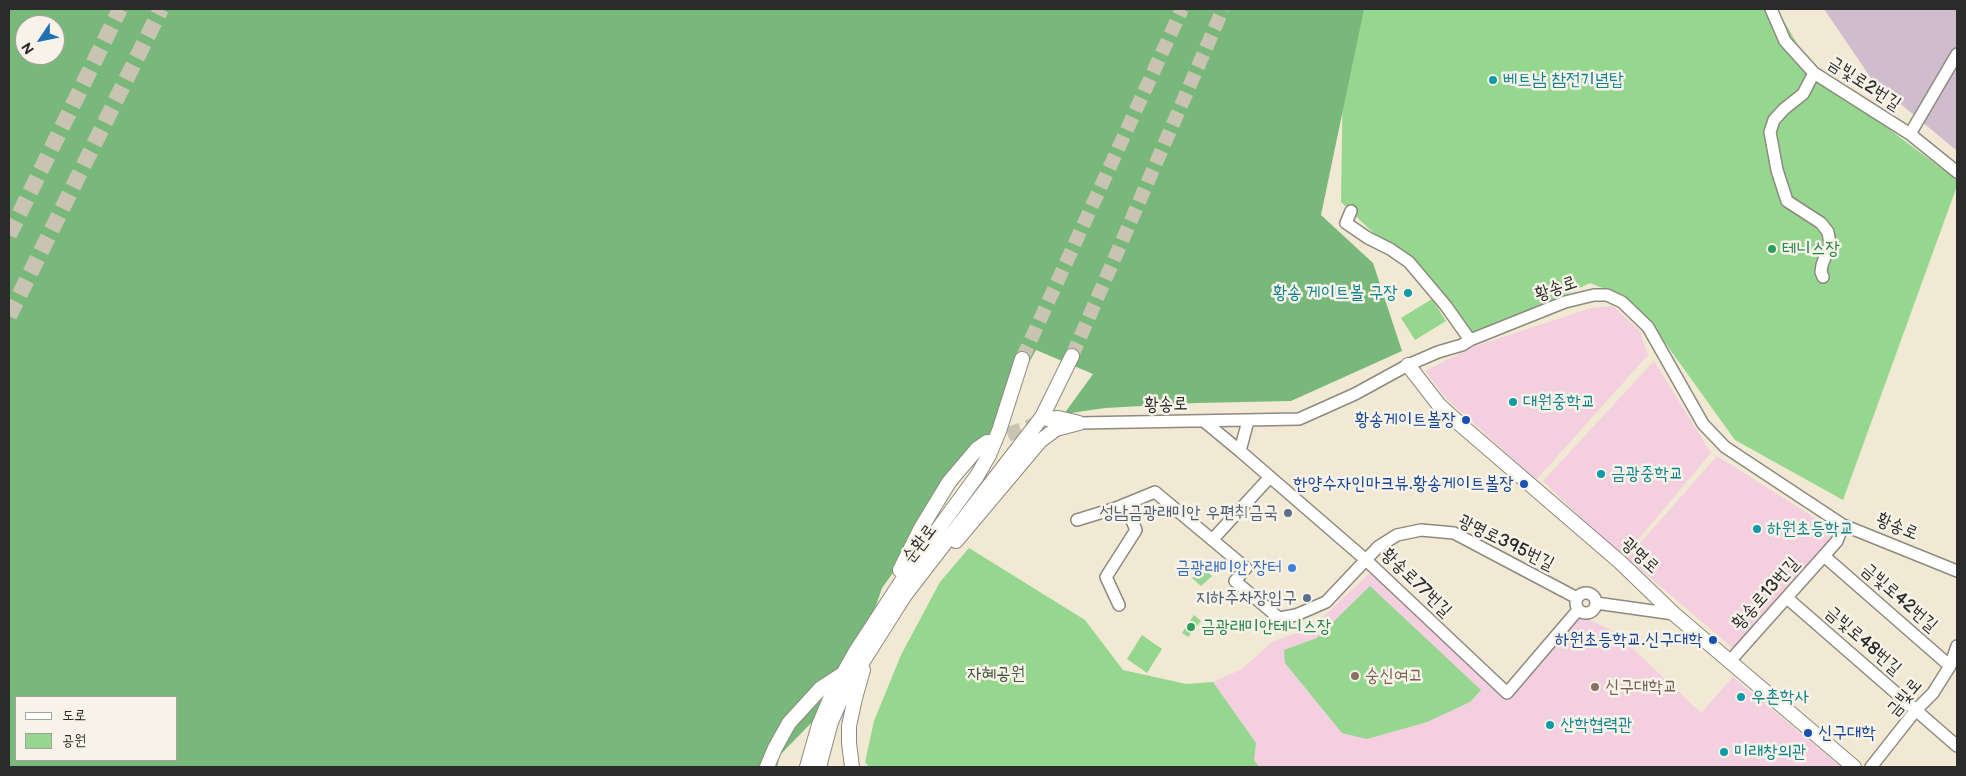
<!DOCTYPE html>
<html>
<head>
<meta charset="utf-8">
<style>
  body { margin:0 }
  #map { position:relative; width:1966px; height:776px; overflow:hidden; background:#f1e9d3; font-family:"Balsamiq Sans","Poor Story",sans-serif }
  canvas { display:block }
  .frame { position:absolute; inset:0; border:10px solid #2b2b2b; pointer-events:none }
  .legend { position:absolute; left:15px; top:696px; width:162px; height:65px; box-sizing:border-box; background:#f7f3e8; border:1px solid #a5a39c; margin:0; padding:6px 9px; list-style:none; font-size:15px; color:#2b2b2b }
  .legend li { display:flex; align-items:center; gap:10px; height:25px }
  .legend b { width:25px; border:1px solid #a5a39c }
  .north { position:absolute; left:15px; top:15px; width:50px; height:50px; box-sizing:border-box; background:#f7f3e8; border:1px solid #a5a39c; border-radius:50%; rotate:236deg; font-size:14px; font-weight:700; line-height:20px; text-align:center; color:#2b2b2b }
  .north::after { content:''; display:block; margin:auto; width:18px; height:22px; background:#1f6fb2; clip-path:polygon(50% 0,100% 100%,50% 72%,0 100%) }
</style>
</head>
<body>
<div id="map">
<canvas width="1966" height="776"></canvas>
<div class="frame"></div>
<ul class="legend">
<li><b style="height:6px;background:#fff"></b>도로</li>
<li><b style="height:14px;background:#95d78f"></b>공원</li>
</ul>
<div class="north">N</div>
</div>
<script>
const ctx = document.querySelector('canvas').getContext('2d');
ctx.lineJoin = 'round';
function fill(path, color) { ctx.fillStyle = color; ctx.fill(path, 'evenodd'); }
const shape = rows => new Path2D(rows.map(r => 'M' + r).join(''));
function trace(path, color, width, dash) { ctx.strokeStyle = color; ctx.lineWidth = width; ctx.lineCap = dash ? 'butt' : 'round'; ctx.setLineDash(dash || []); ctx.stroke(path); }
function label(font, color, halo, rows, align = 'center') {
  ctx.font = font + ' "Balsamiq Sans","Poor Story",sans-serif'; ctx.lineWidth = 5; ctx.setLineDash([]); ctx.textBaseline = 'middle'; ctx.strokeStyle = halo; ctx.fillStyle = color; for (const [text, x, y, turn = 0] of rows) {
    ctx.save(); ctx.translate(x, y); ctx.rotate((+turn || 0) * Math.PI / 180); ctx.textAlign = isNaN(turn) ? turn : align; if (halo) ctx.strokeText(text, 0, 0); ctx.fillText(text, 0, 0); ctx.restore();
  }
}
const built = shape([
  [1613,306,1639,330,1648,355,1536,480,1446,398,1425,371,1473,347,1591,308],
  [1654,361,1711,453,1623,557,1612,548,1543,481],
  [1717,456,1809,514,1833,536,1734,649,1627,558],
  [1370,573,1506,698,1581,616,1615,632,1701,713,1733,677,1841,767,1259,767,1253,760,1256,743,1213,682,1242,669,1272,642,1311,628]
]);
const industrial = shape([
  [1824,9,1957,9,1957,151,1873,81]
]);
const green = shape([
  [1344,9,1777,9,1814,73,1957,180,1957,186,1843,500,1735,440,1648,319,1620,295,1590,283,1470,340,1412,270,1341,202],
  [1432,299,1446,321,1415,340,1401,318],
  [969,548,1085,620,1123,670,1186,684,1213,682,1256,743,1254,760,1259,767,869,767,865,762,874,721,901,655,940,582],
  [1203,567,1212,576,1201,586,1192,578],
  [1370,586,1481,690,1470,702,1427,722,1367,739,1342,733,1285,663,1284,650,1317,638],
  [1194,615,1201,621,1188,637,1182,633],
  [1142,635,1162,649,1147,673,1127,659]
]);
const forest = shape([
  [9,9,1364,9,1321,215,1373,263,1402,351,1291,401,1196,403,1105,408,1064,414,1093,374,1036,350,979,454,882,588,849,684,780,755,777,767,9,767],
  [25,25,55,25,55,55,25,55],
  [16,697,176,697,176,760,16,760]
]);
const majorTunnel = shape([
  [1072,356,1223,9],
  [1022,359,1182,9],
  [988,442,1041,422]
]);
const highwayTunnel = shape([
  [9,235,120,9],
  [9,316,161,9]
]);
const minor = shape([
  [1771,9,1785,41,1814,73,1910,134,1957,172],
  [1814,73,1803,94,1784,109,1774,120,1770,132,1777,170,1787,201,1821,223,1828,232,1830,244,1822,265,1821,272,1823,277],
  [1910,134,1957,54],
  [1351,211,1346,223,1368,238,1390,249,1409,262,1446,306,1470,340],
  [1248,421,1240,451,1366,560,1507,693,1578,610],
  [1205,422,1240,451],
  [1079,423,1299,419,1355,394,1408,365,1438,352,1462,345,1470,340,1565,302,1594,295,1607,295,1622,302,1648,327,1703,424,1725,447,1843,525,1957,571],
  [1077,520,1116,508,1155,492,1246,568,1235,581,1279,618,1296,615,1326,602,1378,547,1397,535,1421,530,1454,533,1577,598],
  [1213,539,1270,477],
  [1824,556,1950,666],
  '1576 603a10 10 0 1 1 20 0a10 10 0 1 1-20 0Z',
  [1787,598,1957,746],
  [1596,603,1674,614],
  [1119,605,1106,577,1136,530,1125,504],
  [1730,661,1837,541,1843,525],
  [1871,767,1916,710,1933,693,1950,666,1957,646]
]);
const major = shape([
  [1408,365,1439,405,1462,426,1620,562,1674,614,1854,767],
  [1048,419,1058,418,1076,422],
  [956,541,1040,441,1056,429,1079,423],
  [900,570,921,528,949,482,977,449,987,442],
  [767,767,775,748,789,723,821,688,841,675],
  [807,767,819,725,833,692,856,651,916,559,977,476,989,455,999,431,1022,359],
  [819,767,831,722,846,688,905,595,1042,417,1072,356],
  [852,767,849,743,849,726,855,698,863,670]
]);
const markers = [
  [1493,80,5,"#0f9aa8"],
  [1772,249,5,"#2e9e5b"],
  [1408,293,5,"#0f9aa8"],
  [1513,402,5,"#0f9aa8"],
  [1466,420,5,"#1a4fb4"],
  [1601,474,5,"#0f9aa8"],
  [1524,484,5,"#1a4fb4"],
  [1288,513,5,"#5c6f8a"],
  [1757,529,5,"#0f9aa8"],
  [1292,568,5,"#3f7fe0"],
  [1307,598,5,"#5c6f8a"],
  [1191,627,5,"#2e9e5b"],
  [1713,640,5,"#1a4fb4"],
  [1355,676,5,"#8d6e63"],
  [1595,687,5,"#8d6e63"],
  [1741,697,5,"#0f9aa8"],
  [1550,725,5,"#0f9aa8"],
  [1808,733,5,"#1a4fb4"],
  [1724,752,5,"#0f9aa8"]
];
const cultureNames = [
  ["베트남 참전기념탑",1503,80],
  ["황송 게이트볼 구장",1398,293,"right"],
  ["대원중학교",1523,402],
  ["금광중학교",1611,474],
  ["하원초등학교",1767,529],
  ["우촌학사",1751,697],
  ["산학협력관",1560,725],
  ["미래창의관",1734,752]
];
const streetNames = [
  ["금빛로2번길",1864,84,33],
  ["황송로",1556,289,-19],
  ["황송로",1166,405,-1],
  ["황송로",1897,527,22],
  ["광명로395번길",1506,543,26],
  ["순환로",920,544,-53],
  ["광명로",1640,556,42],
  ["황송로77번길",1416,583,44],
  ["황송로13번길",1766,594,-48],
  ["금빛로42번길",1899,598,41],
  ["금빛로48번길",1863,641,41],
  ["금빛로",1905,698,-50]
];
const leisureNames = [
  ["테니스장",1782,249],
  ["금광래미안테니스장",1201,627]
];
const transitNames = [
  ["황송게이트볼장",1456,420],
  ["한양수자인마크뷰.황송게이트볼장",1514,484],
  ["하원초등학교.신구대학",1703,640],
  ["신구대학",1818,733,"left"]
];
const serviceNames = [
  ["성남금광래미안 우편취금국",1278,513],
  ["지하주차장입구",1297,598]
];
const shopNames = [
  ["금광래미안 장터",1282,568]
];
const parkNames = [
  ["자혜공원",996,674]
];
const educationNames = [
  ["숭신여고",1365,676],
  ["신구대학교",1605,687]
];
fill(built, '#f3cfdf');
fill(industrial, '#cfbdce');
fill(green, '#95d78f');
fill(forest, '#78b87a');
trace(majorTunnel, '#c9c3b1', 14, [14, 7]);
trace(highwayTunnel, '#c9c3b1', 16, [16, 8]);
trace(minor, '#8e8a7f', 14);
trace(major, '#8e8a7f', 16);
trace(minor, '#fff', 11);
trace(major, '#fff', 14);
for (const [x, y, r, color] of markers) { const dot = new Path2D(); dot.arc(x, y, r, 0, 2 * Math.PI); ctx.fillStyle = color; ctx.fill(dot); trace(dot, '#f7f3e8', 2); }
label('18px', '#0d838f', '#f7f3e8', cultureNames, 'left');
label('18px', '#2b2b2b', '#f7f3e8', streetNames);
label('18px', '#27864d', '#f7f3e8', leisureNames, 'left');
label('18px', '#164399', '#f7f3e8', transitNames, 'right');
label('18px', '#4e5e75', '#f7f3e8', serviceNames, 'right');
label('18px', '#366cbe', '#f7f3e8', shopNames, 'right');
label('18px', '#465644', '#f7f3e8', parkNames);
label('18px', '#785e54', '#f7f3e8', educationNames, 'left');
</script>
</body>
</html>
